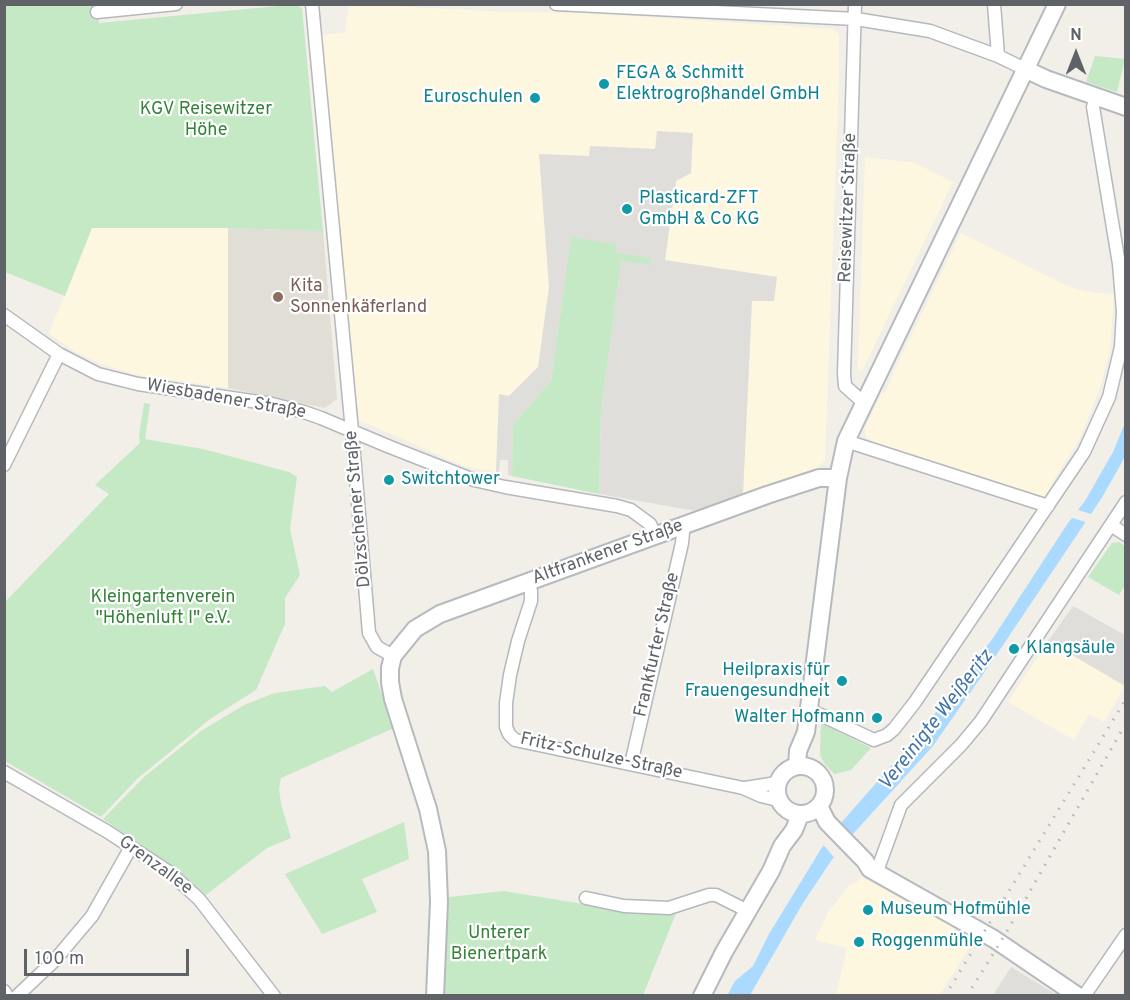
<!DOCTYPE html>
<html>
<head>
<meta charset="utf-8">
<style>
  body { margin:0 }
  #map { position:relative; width:1130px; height:1000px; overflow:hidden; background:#f1efe8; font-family:Overpass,sans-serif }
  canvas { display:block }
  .frame { position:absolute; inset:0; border:6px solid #5f6368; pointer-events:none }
  .north { position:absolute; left:1046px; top:24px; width:60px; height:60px; -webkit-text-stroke:4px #fff; paint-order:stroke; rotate:0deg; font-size:16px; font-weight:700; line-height:24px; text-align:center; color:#5f6368 }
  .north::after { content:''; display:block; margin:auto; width:21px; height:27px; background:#5f6368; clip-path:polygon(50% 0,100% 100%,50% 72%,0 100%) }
  .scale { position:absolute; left:24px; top:949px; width:165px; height:27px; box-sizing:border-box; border:3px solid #5f6368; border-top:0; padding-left:8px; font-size:18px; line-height:21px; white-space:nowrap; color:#5f6368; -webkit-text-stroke:4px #fff; paint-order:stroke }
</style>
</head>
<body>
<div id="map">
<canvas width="1130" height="1000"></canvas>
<div class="frame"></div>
<div class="north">N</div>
<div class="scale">100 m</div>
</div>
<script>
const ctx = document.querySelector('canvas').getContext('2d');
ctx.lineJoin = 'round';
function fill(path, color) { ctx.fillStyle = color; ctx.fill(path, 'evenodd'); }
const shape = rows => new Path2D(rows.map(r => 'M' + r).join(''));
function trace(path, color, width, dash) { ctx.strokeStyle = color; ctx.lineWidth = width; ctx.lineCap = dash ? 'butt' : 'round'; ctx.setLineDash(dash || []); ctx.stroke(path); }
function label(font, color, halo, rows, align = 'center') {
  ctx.font = font + ' Overpass,sans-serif'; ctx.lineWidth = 4.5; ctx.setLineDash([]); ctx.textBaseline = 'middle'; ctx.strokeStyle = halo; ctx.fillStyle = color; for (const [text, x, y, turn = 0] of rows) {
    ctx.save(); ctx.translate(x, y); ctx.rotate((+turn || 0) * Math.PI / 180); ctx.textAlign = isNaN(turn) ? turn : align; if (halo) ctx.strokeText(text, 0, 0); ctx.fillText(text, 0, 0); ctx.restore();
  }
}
const commercial = shape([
  [349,4,508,12,583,13,833,29,839,35,839,73,825,460,819,467,743,494,752,301,777,277,665,260,676,181,691,173,693,133,655,149,590,146,589,156,540,154,549,287,538,368,509,396,499,394,496,472,464,466,359,420,321,35,345,33],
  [865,157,915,163,953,182,862,371,858,370],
  [92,228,228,228,228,388,138,375,104,365,75,352,49,333],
  [961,233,1072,288,1095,293,1114,294,1110,349,1101,385,1080,438,1050,486,1054,489,1049,496,1042,496,875,442,867,437,865,433,865,428,882,392,885,393,897,365],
  [1048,641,1125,686,1104,722,1089,714,1074,740,1008,702],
  [861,877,956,928,952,935,971,946,939,995,836,995,847,948,815,940,828,912,850,885,857,882]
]);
const industrial = shape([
  [657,131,693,133,691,173,676,181,665,260,777,277,774,301,752,301,743,494,696,511,599,494,601,410,621,260,649,265,615,253,616,245,571,238,551,381,513,425,512,476,508,475,508,460,500,460,499,473,496,472,499,394,509,396,538,367,549,287,539,154,589,156,590,146,655,149],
  [1073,606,1125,635,1125,686,1048,641],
  [1011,967,1057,995,993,995]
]);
const education = shape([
  [228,228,323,231,337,399,325,408,228,388]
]);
const green = shape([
  [73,4,97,5,99,23,289,5,296,5,302,8,323,231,228,228,92,228,65,296,5,272,4,5],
  [1095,56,1125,59,1117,92,1086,82],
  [571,237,616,244,616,253,650,258,650,265,621,261,601,410,599,494,512,476,513,425,551,381],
  [144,403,150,404,145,439,203,449,289,472,297,477,290,529,300,575,285,598,285,624,256,690,210,719,137,779,101,817,5,761,5,602,109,494,95,485,140,443,139,436],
  [1119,542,1126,547,1125,585,1119,595,1088,577,1112,543],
  [373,669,394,728,281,778,279,789,281,804,291,838,267,848,206,895,174,867,103,819,144,777,201,731,244,705,275,693,325,686,332,692],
  [821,723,871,748,851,770,834,774,824,763,820,755],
  [404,822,409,859,362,879,377,912,322,934,285,874],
  [504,891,595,906,677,911,643,995,443,996,449,897]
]);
const water = shape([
  [1125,423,1125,456,1121,464,1101,499,997,654,933,746,852,835,831,861,803,903,750,995,727,996,735,981,753,966,769,934,821,849,841,823,920,733,993,638,1068,523,1085,501,1113,452]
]);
const pier = shape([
  [1075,509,1094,515,1089,523,1069,517],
  [838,822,853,839,836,860,822,843]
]);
const street = shape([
  [312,4,352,431,369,633,377,647,393,656],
  [556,4,856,19,930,31,998,56,1025,69],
  [855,4,844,374,845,386,864,403],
  [994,4,998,56],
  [97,12,176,4],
  [4,315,59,354,98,374,138,384,272,404,304,412,321,418,390,447,474,480,505,487,617,506,631,510,650,524,655,535],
  [846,441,1048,506],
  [4,465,59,354],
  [1111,525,1126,535],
  [528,582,531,591,531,601,518,641,510,675,506,703,506,727,509,734,515,740,743,788,761,796,778,800],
  [808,709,874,740,887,735,894,729,915,702,1084,452,1109,397,1121,347,1123,312,1119,264,1093,107,1096,96],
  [631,764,682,543,683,533,680,526],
  [4,772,108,832,169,872,199,899,274,996],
  [745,788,777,783],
  [876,874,901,805,961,745,981,721,1126,502],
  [586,898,624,906,669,908,709,895,716,895,748,911],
  [4,991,7,996],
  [17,996,54,961,92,916,131,847],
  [1084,996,1126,935]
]);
const secondary = shape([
  [1025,69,1046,79,1126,107],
  '777 790a24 24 0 1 1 48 0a24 24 0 1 1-48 0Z',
  [797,766,798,751,806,732,838,478,846,441,1057,4],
  [819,806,827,822,865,861,870,869,994,939,1078,996],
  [435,996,439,902,437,851,428,809,393,699,390,682,390,668,393,656,415,629,440,614,767,495,819,478,838,478],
  [702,996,724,952,771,871,782,846,794,830,800,815]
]);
const rail = shape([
  [945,996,1126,699],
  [967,996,1009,928,1126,723]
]);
const markers = [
  [604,84,6,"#0f9aa8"],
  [535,98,6,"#0f9aa8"],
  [627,209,6,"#0f9aa8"],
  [278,297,6,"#8d6e63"],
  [389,480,6,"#0f9aa8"],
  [1014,649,6,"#0f9aa8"],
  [842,681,6,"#0f9aa8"],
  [877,718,6,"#0f9aa8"],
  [868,910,6,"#0f9aa8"],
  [859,942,6,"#0f9aa8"]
];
const cultureNames = [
  ["FEGA & Schmitt",616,74],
  ["Elektrogroßhandel GmbH",616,95],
  ["Euroschulen",523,98,"right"],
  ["Plasticard-ZFT",639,199],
  ["GmbH & Co KG",639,220],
  ["Switchtower",401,480],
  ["Klangsäule",1026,649],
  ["Heilpraxis für",830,671,"right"],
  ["Frauengesundheit",830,692,"right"],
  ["Walter Hofmann",865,718,"right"],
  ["Museum Hofmühle",880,910],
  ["Roggenmühle",871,942]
];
const parkNames = [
  ["KGV Reisewitzer",206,110],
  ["Höhe",206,131],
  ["Kleingartenverein",163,598],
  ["\"Höhenluft I\" e.V.",163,619],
  ["Unterer",499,934],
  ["Bienertpark",499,955]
];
const streetNames = [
  ["Reisewitzer Straße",849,208,-88],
  ["Wiesbadener Straße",226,400,10],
  ["Dölzschener Straße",359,509,-95],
  ["Altfrankener Straße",608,553,-20],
  ["Frankfurter Straße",658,645,-77],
  ["Fritz-Schulze-Straße",601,757,12],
  ["Grenzallee",155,866,36]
];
const educationNames = [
  ["Kita",290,287],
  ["Sonnenkäferland",290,308]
];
const waterNames = [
  ["Vereinigte Weißeritz",937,721,-52]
];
fill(commercial, '#fef7e0');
fill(industrial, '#e0deda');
fill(education, '#e1ded6');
fill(green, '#c5e8c5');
fill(water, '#aadaff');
fill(pier, '#f1efe8');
trace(street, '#b5b8bc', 15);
trace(secondary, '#b6babf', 20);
trace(street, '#fff', 12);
trace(secondary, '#fff', 16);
trace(rail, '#b6b7b8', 3, [1.5, 8]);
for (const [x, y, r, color] of markers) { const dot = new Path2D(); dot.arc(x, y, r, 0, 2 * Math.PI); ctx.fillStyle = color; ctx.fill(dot); trace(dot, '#fff', 2); }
label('18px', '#0d838f', '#fff', cultureNames, 'left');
label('18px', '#348238', '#fff', parkNames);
label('18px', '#5f6368', '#fff', streetNames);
label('18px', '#785e54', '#fff', educationNames, 'left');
label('italic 20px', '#4174aa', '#fff', waterNames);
</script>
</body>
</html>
